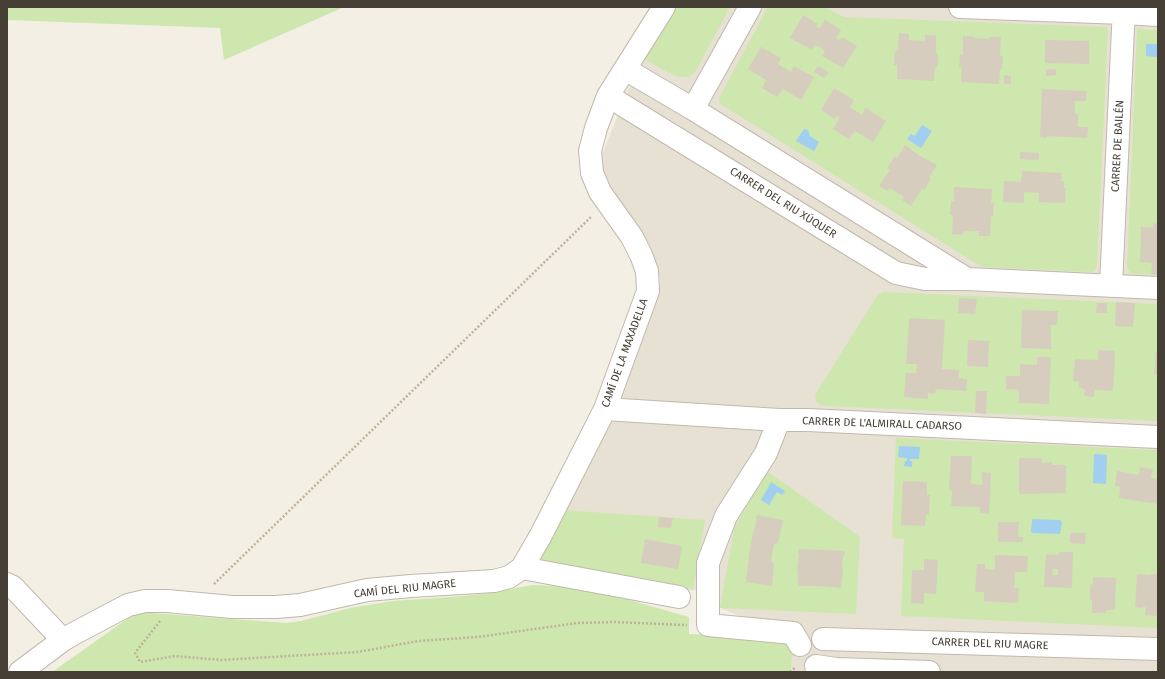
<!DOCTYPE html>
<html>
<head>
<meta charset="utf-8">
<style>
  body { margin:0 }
  #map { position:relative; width:1165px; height:679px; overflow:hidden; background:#f3efe5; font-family:"Fira Sans",sans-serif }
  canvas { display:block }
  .frame { position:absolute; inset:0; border:8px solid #453f35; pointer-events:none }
</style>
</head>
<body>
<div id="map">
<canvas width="1165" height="679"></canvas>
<div class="frame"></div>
</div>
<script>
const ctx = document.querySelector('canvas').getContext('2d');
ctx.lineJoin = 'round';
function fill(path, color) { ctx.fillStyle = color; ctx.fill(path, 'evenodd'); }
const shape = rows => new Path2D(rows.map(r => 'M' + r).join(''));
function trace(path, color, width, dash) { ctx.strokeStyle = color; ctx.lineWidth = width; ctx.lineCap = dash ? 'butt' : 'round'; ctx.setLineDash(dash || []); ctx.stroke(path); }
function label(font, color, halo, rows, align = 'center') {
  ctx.font = font + ' "Fira Sans",sans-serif'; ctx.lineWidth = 3; ctx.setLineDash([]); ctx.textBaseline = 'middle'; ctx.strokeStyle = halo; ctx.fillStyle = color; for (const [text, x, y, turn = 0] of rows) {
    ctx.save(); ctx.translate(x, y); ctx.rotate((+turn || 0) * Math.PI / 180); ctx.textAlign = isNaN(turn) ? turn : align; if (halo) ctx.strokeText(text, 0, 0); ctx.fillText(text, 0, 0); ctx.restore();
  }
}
const residential = shape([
  [675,7,1158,7,1158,672,791,672,792,655,794,656,795,638,720,608,699,591,536,562,619,397,636,357,658,291,660,278,652,251,605,184,600,160,628,90]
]);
const green = shape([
  [7,7,344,7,224,60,220,28,7,20],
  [675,7,730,7,696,71,689,77,679,77,663,70,645,59],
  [768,7,824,7,844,17,1106,27,1108,30,1097,266,1095,270,1091,272,982,267,722,105,719,101,719,98],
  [1137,29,1158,30,1158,275,1132,274,1127,268],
  [883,292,1158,304,1158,421,827,406,820,405,816,401,815,395,877,296],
  [896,438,1158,450,1158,628,901,616,904,539,892,538],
  [767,471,860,537,856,614,720,608,734,529],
  [563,510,705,520,693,590,536,562],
  [533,585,556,586,619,597,689,617,689,634,795,638,794,656,792,656,791,672,52,672,137,612,287,623,301,621,350,608,392,601,451,597,482,594]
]);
const water = shape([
  [1146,44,1158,44,1158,57,1146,56],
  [922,125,932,131,921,148,907,139,911,134,915,136],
  [804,129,808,130,810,136,819,142,814,151,796,141],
  [899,446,920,447,919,459,910,459,910,461,912,461,912,467,904,466,905,461,907,461,907,458,898,457],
  [1094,454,1107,455,1106,484,1093,483],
  [771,482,785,491,782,495,777,492,769,505,761,500],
  [1033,519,1060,520,1062,522,1060,534,1033,533,1031,532,1032,520]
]);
const building = shape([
  [803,15,818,24,816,26,820,28,825,20,841,30,836,38,840,40,842,37,857,46,843,68,822,56,825,51,820,47,815,45,812,50,790,38],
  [899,33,909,34,909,40,925,41,925,35,936,35,936,53,938,53,938,67,935,67,934,81,897,79,897,65,894,65,895,51,898,51],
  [963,36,974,37,974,38,990,39,990,37,1001,37,1000,56,1003,56,1002,69,1000,69,999,84,961,82,962,68,959,67,960,54,963,54],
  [1045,40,1089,41,1089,64,1045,63],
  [761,47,781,58,778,64,791,72,794,66,814,77,801,100,783,89,777,97,762,88,766,80,748,69],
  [818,66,829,72,824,78,814,72],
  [1056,69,1056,75,1046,76,1046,70],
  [1004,75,1011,76,1011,84,1004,84],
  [834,88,854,100,850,107,862,115,866,108,886,121,873,142,855,131,849,139,833,129,840,118,836,116,835,119,821,110],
  [1042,89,1087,91,1086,101,1075,101,1075,114,1078,114,1078,127,1088,127,1087,138,1047,136,1047,138,1040,137],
  [905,145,920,156,937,165,929,177,931,179,924,190,922,189,911,206,902,200,904,197,890,188,888,191,879,186,890,170,887,168,895,156,897,158],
  [1020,152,1039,153,1039,160,1020,159],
  [1022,171,1062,173,1061,181,1064,181,1064,188,1066,188,1065,203,1039,202,1039,193,1024,192,1024,203,1003,202,1004,181,1021,182],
  [954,187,992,189,991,203,994,203,993,217,991,216,990,236,979,236,979,231,963,231,963,235,952,234,953,215,950,215,951,201,954,201],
  [1153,223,1158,224,1158,275,1151,274,1152,263,1140,262,1141,227,1153,227],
  [959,298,977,299,975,314,958,313],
  [1116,302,1135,303,1133,327,1115,326],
  [1097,303,1107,303,1107,313,1096,313],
  [1022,310,1058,311,1057,325,1051,325,1051,349,1021,348],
  [909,318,945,320,942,369,959,370,959,378,967,379,966,391,936,389,935,394,928,393,928,399,904,397,906,373,916,373,917,364,906,364],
  [968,340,989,341,988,367,967,366],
  [1098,350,1115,351,1114,361,1115,361,1113,391,1095,390,1094,397,1084,396,1085,390,1079,387,1078,381,1073,381,1075,359,1098,360],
  [1156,351,1158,352,1158,375,1154,374],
  [1037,357,1051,357,1049,404,1019,403,1019,390,1006,389,1006,376,1020,376,1020,364,1037,365],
  [976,391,987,391,986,414,975,413],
  [951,456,972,456,971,484,982,485,982,472,991,473,989,514,980,513,980,507,951,506,952,491,949,491],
  [1019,458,1041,458,1042,463,1052,462,1052,465,1066,465,1066,493,1019,494],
  [1140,467,1153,469,1151,478,1158,479,1158,504,1119,498,1120,487,1115,486,1117,471,1139,475],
  [903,481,927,482,927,495,930,495,929,515,926,515,925,526,901,525],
  [757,515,783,520,779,539,777,543,774,544,771,561,774,563,772,586,746,582,750,548,753,532,754,533],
  [660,517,673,518,671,528,658,527,659,518],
  [998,522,1019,522,1018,537,1023,537,1023,542,998,542],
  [1070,533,1086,533,1085,544,1070,543],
  [645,539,682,546,678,569,641,563],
  [798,549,845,551,844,556,843,556,842,569,843,569,841,588,820,586,798,586,798,573,797,573,799,554,798,554],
  [1059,552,1073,552,1072,588,1044,587,1046,554,1059,555],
  [1053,569,1058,569,1058,575,1052,575],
  [995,555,1028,556,1027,572,1015,572,1014,588,1019,588,1018,603,984,601,984,592,975,592,977,564,985,564,985,569,995,570],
  [924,559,938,560,936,594,924,593,924,604,911,603,912,570,924,570],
  [1137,574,1150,575,1151,574,1156,574,1158,575,1158,616,1145,615,1146,607,1138,608,1135,606],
  [1093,577,1116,578,1115,610,1106,610,1106,613,1092,613,1092,600,1090,599,1090,584,1093,585]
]);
const path = shape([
  [214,584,592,216],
  [160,621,135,653,140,662,175,656,221,660,358,652,418,641,478,637,577,623,614,622,687,625],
  [790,672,796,667]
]);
const minor = shape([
  [960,7,1124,13,1158,15],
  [625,69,693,109,967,279],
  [608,96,896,273,925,279,967,279,1158,288],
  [693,109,750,7],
  [1111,285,1124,7],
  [605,409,779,420,808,420,1158,437],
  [779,420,766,453,726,516,708,563,708,625,793,633,800,645],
  [522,568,679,597],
  [7,584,13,587,63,640],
  [823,639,1158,649],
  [816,666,836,669,929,672],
  [20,672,63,640,75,633,128,605,145,601,167,601,232,607,276,607,300,605,367,590,411,586,494,581,509,577,522,568,541,535,605,409,648,291,647,271,641,255,632,237,600,192,592,173,590,151,596,128,608,96,664,7]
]);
const streetNames = [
  ["CARRER DE BAILÉN",1118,146,-87],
  ["CARRER DEL RIU XÚQUER",783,203,32],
  ["CAMÍ DE LA MAXADELLA",625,353,-70],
  ["CARRER DE L'ALMIRALL CADARSO",882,424,2],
  ["CAMÍ DEL RIU MAGRE",405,589,-6],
  ["CARRER DEL RIU MAGRE",990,644,2]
];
fill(residential, '#e7e1d3');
fill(green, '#cde7ae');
fill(water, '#a1cff0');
fill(building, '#d7cdbe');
trace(minor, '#c1b9ab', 24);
trace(path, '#c0b299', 2.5, [2, 2]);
trace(minor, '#fff', 22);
label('11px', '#453f35', '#fff', streetNames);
</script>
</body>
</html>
